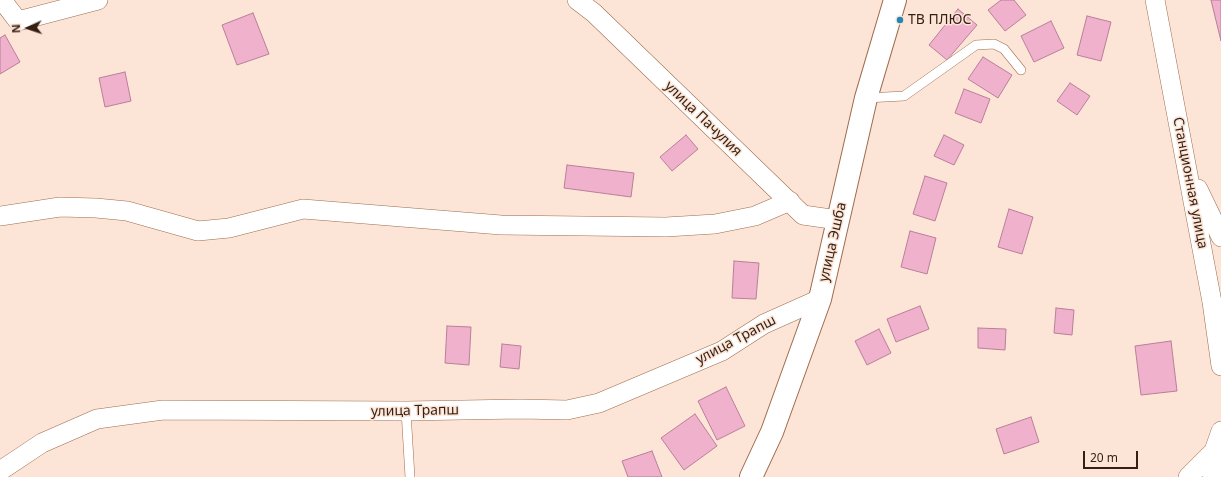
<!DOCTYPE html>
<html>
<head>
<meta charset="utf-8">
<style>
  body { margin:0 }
  #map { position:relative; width:1221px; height:477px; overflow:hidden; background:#fce5d7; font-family:"Noto Sans",sans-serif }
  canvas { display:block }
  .north { position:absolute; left:8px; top:8px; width:40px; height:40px; -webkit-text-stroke:3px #fce5d7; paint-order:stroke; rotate:267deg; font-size:11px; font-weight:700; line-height:16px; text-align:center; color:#341f12 }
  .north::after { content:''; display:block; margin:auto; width:14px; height:18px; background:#341f12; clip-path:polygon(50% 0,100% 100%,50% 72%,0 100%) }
  .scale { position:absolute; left:1083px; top:451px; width:55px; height:18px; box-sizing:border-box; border:2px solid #341f12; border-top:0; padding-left:5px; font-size:12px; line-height:14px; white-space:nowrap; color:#341f12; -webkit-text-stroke:3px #fce5d7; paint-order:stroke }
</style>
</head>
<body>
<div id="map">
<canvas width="1221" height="477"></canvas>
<div class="north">N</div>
<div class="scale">20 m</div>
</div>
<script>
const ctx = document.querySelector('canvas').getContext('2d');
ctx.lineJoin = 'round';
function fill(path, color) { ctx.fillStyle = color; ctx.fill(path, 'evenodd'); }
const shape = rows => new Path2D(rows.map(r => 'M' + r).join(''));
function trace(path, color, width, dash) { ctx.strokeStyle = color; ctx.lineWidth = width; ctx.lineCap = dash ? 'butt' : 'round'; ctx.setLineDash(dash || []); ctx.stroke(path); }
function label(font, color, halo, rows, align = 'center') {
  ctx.font = font + ' "Noto Sans",sans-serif'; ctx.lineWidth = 3; ctx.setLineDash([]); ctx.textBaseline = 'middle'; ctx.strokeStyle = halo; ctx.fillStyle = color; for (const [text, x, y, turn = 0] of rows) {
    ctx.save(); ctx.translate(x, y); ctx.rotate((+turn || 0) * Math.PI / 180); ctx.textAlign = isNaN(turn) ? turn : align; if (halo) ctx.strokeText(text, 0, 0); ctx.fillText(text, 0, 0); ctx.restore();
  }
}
const building = shape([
  [1001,0,1014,0,1026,15,1005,31,988,10,1001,0],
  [1211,0,1221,0,1221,41,1211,0],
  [958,9,977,25,947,60,929,45,958,9],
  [253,13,269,54,237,65,222,25,253,13],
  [1087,16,1111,22,1101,61,1077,55,1087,16],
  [1051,21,1064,48,1034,62,1021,36,1051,21],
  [5,35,20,62,0,74,0,38,5,35],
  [983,57,1012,75,998,98,968,79,983,57],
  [125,72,131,101,105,107,99,78,125,72],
  [1070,83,1090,96,1077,115,1057,101,1070,83],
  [964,89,990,99,981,123,955,113,964,89],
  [686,135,698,149,672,171,660,157,686,135],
  [944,135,964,145,954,165,934,156,944,135],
  [567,165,634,173,631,197,564,188,567,165],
  [925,176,947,183,935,221,913,214,925,176],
  [1009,209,1033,217,1022,254,998,247,1009,209],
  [910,231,936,238,927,274,901,267,910,231],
  [734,261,759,263,756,299,732,298,734,261],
  [920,306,929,329,896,342,887,319,920,306],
  [1056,308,1074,310,1072,335,1054,333,1056,308],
  [447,326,471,327,469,365,445,363,447,326],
  [978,328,1006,329,1005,350,978,348,978,328],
  [879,329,891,353,867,365,855,341,879,329],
  [1171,341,1177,391,1141,395,1135,346,1171,341],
  [502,344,521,346,519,369,500,367,502,344],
  [726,387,745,426,717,440,698,401,726,387],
  [695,414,717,446,684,470,661,438,695,414],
  [1031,417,1039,442,1004,454,996,429,1031,417],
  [652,451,662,477,628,477,622,461,652,451]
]);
const lane = shape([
  [866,98,904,96,976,45,994,44,1004,49,1021,70],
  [406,411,410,477]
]);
const street = shape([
  [2,0,18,21,98,0],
  [577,0,594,13,803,215,838,220],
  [1155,0,1212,302,1221,366],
  [1198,189,1221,237],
  [0,216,60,207,96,208,127,211,198,231,229,228,303,209,501,225,666,227,715,224,755,216,790,201],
  [0,471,42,443,97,419,163,410,406,411,520,409,567,410,599,403,722,351,764,324,820,299],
  [1188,477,1214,451],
  [1212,477,1214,451,1221,431]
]);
const highway = shape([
  [751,477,772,432,820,299,866,98,895,0]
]);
const markers = [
  [900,20,4,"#2487b1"]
];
const poiNames = [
  ["ТВ ПЛЮС",908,20]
];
const streetNames = [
  ["улица Пачулия",703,119,44],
  ["Станционная улица",1190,183,79],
  ["улица Эшба",833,242,-77],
  ["улица Трапш",736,340,-28],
  ["улица Трапш",415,411,-1]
];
fill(building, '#efb1cb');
trace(building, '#b97f98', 1);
trace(lane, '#9f6c4c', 10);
trace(street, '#9f6c4c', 20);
trace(highway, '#9f6c4c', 24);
trace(lane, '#fff', 9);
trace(street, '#fff', 19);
trace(highway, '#fff', 22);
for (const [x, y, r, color] of markers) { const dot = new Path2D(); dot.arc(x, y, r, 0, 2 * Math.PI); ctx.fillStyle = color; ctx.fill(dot); trace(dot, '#fce5d7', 1.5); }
label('14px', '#341f12', '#fce5d7', poiNames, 'left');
label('14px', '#341f12', '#fce5d7', streetNames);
</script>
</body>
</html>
